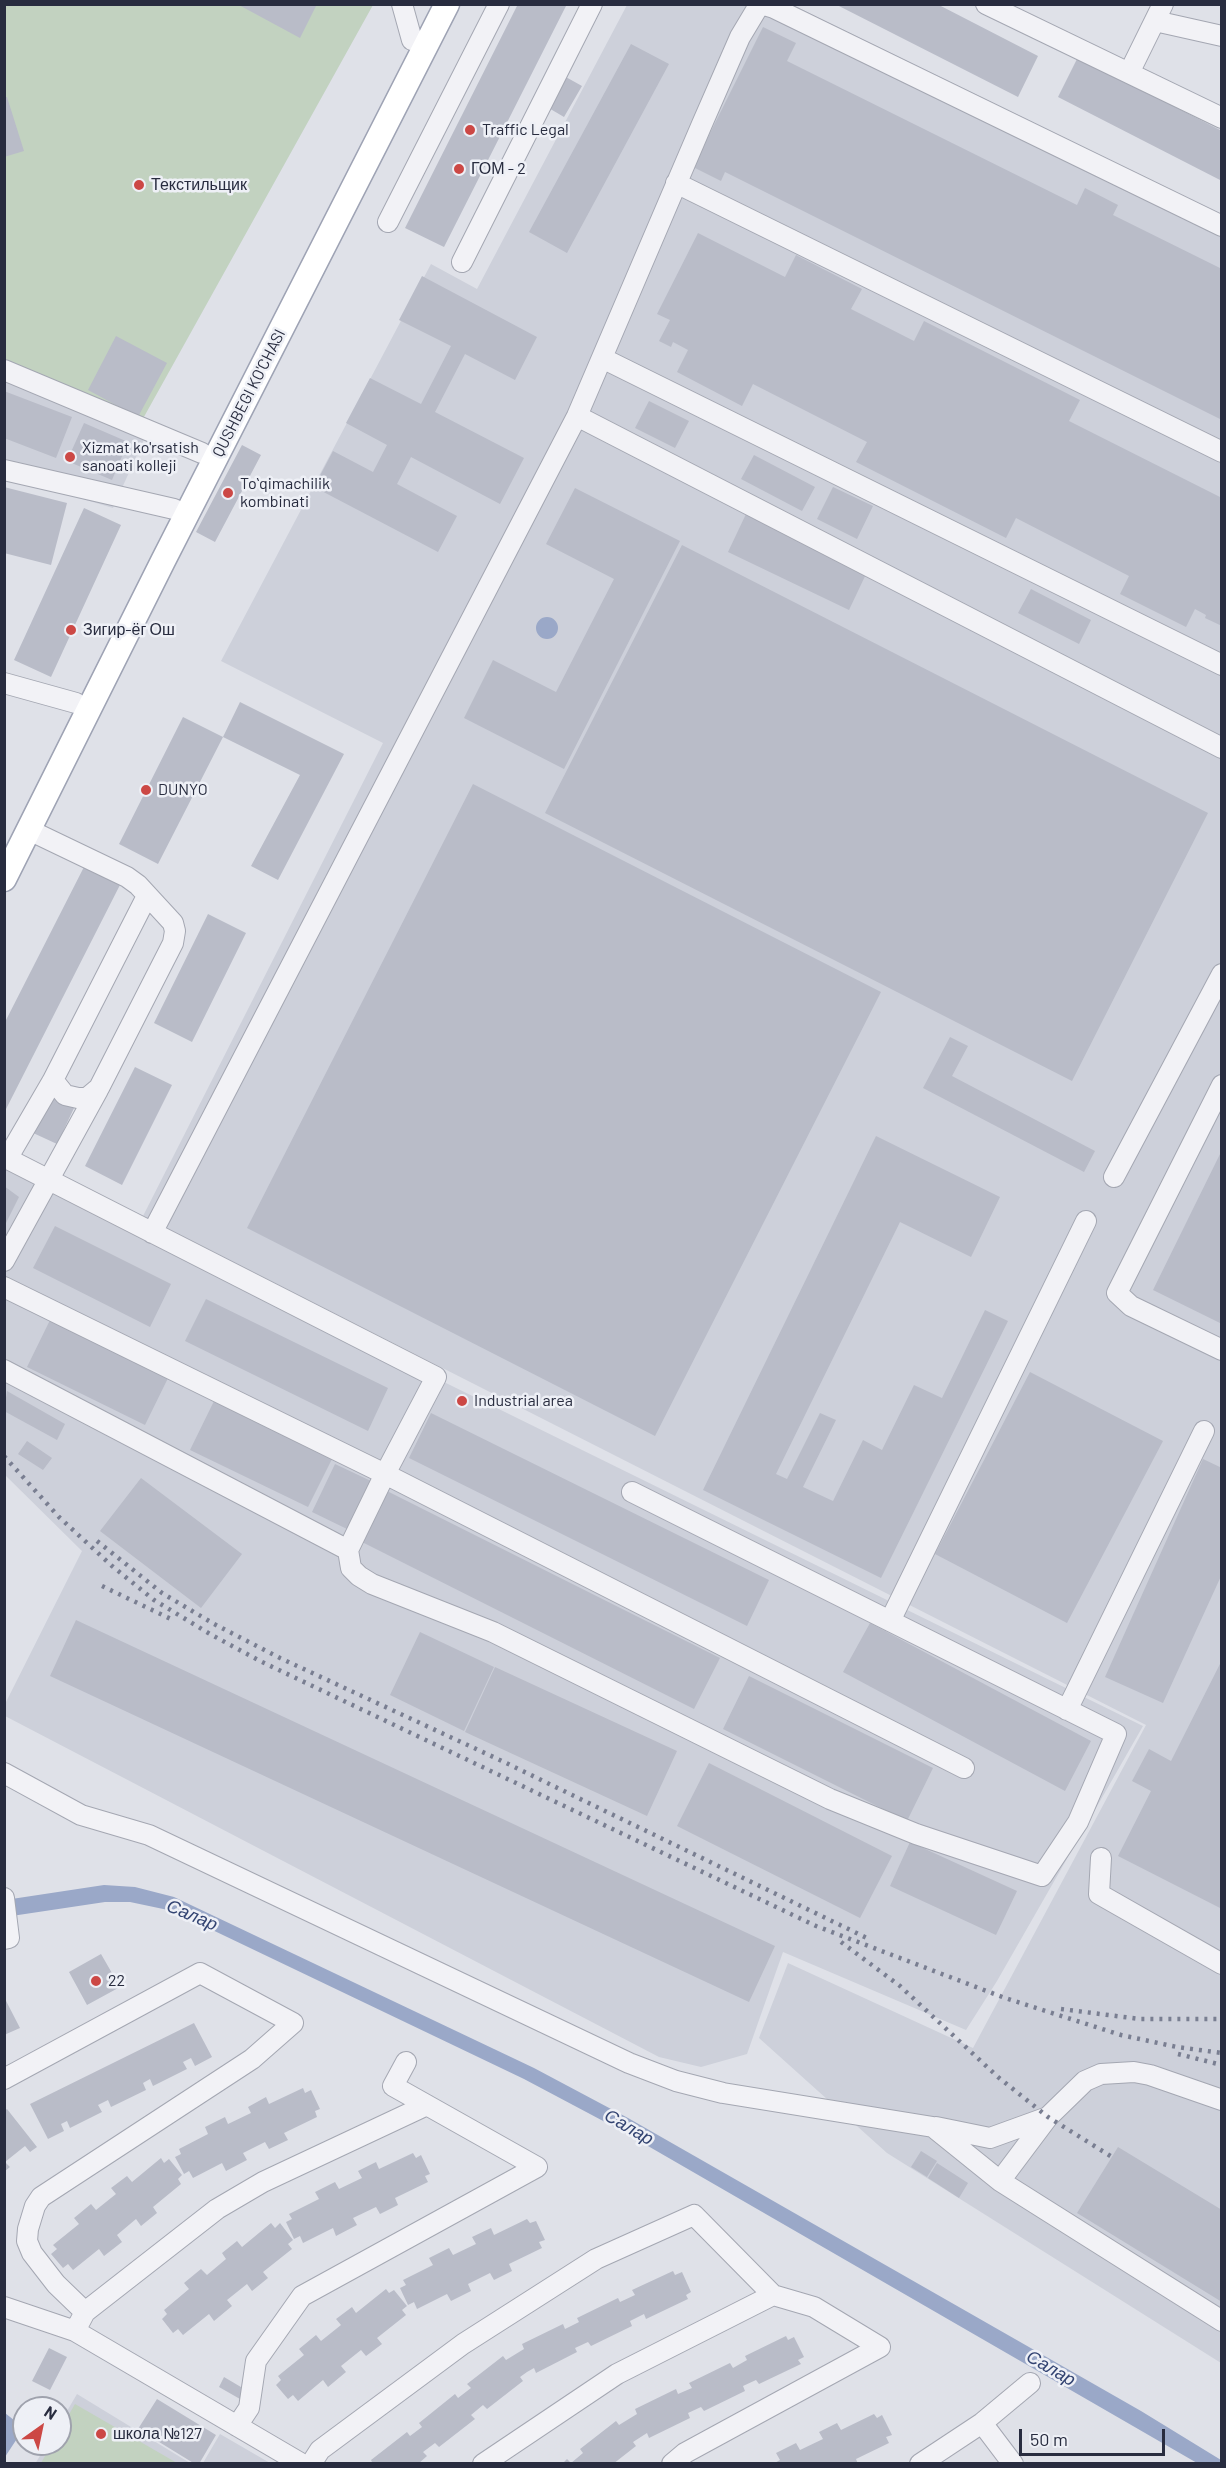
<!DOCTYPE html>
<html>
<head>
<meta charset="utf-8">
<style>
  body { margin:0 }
  #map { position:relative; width:1226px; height:2468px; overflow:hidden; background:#dfe1e8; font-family:Barlow,sans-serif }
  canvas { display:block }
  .frame { position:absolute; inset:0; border:6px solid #282c3f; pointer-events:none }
  .north { position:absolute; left:12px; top:2396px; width:60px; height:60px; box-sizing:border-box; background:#eef0f6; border:2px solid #9fa2ad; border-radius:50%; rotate:33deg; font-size:16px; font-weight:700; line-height:24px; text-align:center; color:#282c3f }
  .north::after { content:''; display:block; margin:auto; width:21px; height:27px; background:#cc4845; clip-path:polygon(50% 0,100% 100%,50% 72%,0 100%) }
  .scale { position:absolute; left:1019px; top:2429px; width:146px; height:27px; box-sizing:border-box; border:3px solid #282c3f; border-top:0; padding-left:8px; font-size:18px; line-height:21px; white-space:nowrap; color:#282c3f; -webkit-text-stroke:4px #eef0f6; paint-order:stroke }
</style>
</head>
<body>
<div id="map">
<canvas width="1226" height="2468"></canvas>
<div class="frame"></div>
<div class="north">N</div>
<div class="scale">50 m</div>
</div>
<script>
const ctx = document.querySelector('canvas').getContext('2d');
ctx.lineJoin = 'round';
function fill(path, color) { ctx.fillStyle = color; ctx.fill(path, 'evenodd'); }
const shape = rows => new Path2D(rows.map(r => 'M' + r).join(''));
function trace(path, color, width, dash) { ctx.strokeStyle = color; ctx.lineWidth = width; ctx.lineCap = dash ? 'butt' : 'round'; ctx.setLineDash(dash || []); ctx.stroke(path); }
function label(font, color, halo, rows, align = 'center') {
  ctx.font = font + ' Barlow,sans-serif'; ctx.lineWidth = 5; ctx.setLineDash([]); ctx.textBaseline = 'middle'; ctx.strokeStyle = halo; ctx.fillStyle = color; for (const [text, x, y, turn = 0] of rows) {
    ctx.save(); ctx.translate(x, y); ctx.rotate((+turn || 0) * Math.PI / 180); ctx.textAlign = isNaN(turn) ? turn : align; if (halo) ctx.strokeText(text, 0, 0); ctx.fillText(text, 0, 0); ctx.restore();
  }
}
const built = shape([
  [627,5,793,5,1221,214,1221,2363,887,2153,759,2038,788,1963,973,2048,1146,1725,143,1216,383,743,221,661,431,264,477,289],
  [4,378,145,437,113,508,5,476],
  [5,1166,1143,1726,997,1981,966,2030,783,1952,747,2054,701,2067,659,2057,5,1716,4,1706,82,1551,5,1475],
  [77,2394,190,2463,35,2464,47,2444,60,2444,60,2423],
  [220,2434,270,2463,203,2463]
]);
const green = shape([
  [4,5,373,5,140,424,5,366],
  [75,2404,177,2463,41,2463,52,2444,60,2444,60,2430]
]);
const water = shape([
  '536 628a11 11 0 1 1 22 0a11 11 0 1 1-22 0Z',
  [104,1885,135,1887,174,1897,534,2068,628,2118,1141,2411,1221,2460,1221,2463,1197,2463,622,2131,524,2079,202,1925,168,1910,130,1902,105,1902,5,1917,5,1900],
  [5,2413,24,2428,5,2457,4,2456]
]);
const building = shape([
  [237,4,317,4,300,38],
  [518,4,567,4,444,247,405,228],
  [835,4,937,4,1038,56,1018,97],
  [763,27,796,43,787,61,1077,205,1085,188,1118,205,1113,215,1222,269,1222,420,725,172,721,181,693,167],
  [631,44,669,64,567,253,529,232],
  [1078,57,1222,131,1222,181,1058,97],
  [564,76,582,86,564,117,547,107],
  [4,97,7,97,24,151,4,157],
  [698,233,785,277,796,255,862,289,851,309,914,341,924,321,1080,400,1069,421,1222,498,1222,626,1205,618,1206,615,1195,609,1186,627,1120,594,1129,576,1016,518,1006,538,856,462,867,442,753,384,742,406,677,372,688,350,673,342,671,347,659,341,670,320,657,314],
  [422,276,537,337,515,380,465,354,435,412,524,458,500,504,411,457,397,484,457,516,438,552,314,487,333,451,373,472,387,445,346,423,370,378,421,404,451,346,399,320],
  [116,336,167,363,138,417,88,390],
  [4,391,72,417,56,458,4,438],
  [649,401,689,421,675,448,635,428],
  [84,423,128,442,112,480,67,461],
  [242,445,261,455,215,542,196,532],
  [754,455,815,487,802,511,741,479],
  [4,487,67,503,51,565,4,553],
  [833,487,873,506,857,539,817,519],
  [575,488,680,541,564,769,464,718,493,660,556,692,614,579,546,544],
  [84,508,121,525,51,677,14,660],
  [746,514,867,572,849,610,728,552],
  [682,545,1208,813,1072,1081,545,813],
  [1031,589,1091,620,1079,644,1018,613],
  [240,702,344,754,278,880,251,866,300,775,223,737],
  [183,717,223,737,158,864,119,844],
  [473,784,881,992,655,1436,247,1228],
  [86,863,122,881,4,1113,4,1024],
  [208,914,246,933,192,1042,154,1023],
  [950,1037,968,1046,952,1076,1095,1151,1084,1172,923,1088],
  [135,1067,172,1085,122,1185,85,1166],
  [50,1094,75,1106,57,1144,31,1132],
  [876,1136,1000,1197,971,1257,900,1222,776,1474,787,1479,820,1413,836,1420,803,1487,833,1501,863,1440,882,1450,914,1385,942,1398,985,1310,1008,1321,881,1578,703,1490],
  [1222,1150,1222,1324,1153,1290],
  [4,1186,19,1197,4,1227],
  [55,1226,171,1284,150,1327,33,1268],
  [206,1299,388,1388,368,1431,185,1341],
  [52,1316,170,1374,145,1425,27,1367],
  [1030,1372,1163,1441,1067,1623,935,1554],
  [7,1391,65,1424,57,1440,4,1411],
  [215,1399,333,1457,308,1507,190,1450],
  [431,1413,769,1580,747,1626,409,1458],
  [27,1441,52,1458,43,1470,18,1454],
  [1203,1459,1222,1468,1222,1574,1163,1703,1105,1677],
  [335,1464,371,1481,347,1529,312,1512],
  [141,1478,242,1554,201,1608,100,1531],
  [387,1491,720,1658,694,1709,362,1542],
  [76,1620,775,1946,749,2002,50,1676],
  [870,1623,1091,1741,1065,1791,843,1672],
  [420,1632,494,1667,464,1731,390,1695],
  [1222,1660,1222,1909,1118,1856,1151,1791,1132,1781,1149,1749,1171,1761],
  [495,1667,677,1751,647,1816,465,1732],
  [749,1676,933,1768,907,1821,723,1729],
  [709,1763,892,1856,860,1918,677,1826],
  [910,1842,1017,1891,996,1935,890,1886],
  [101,1954,120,1987,87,2005,69,1972],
  [4,1997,20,2028,4,2035],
  [194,2023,212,2057,195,2066,191,2058,183,2062,187,2069,153,2086,150,2079,143,2083,146,2090,111,2107,108,2100,98,2105,102,2112,70,2128,67,2121,61,2124,64,2131,48,2139,30,2104],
  [303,2088,305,2093,311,2090,320,2109,315,2111,317,2117,284,2133,288,2140,269,2149,265,2142,243,2153,247,2160,226,2171,222,2163,193,2178,189,2171,184,2174,175,2157,181,2154,179,2149,208,2134,205,2127,225,2117,228,2124,251,2113,248,2107,266,2097,269,2104],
  [7,2109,37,2147,30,2152,25,2146,5,2162,10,2167,4,2172,4,2111],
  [1118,2147,1222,2210,1222,2302,1077,2213],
  [921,2151,937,2161,927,2177,911,2167],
  [413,2153,416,2158,421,2155,430,2174,425,2176,428,2182,395,2198,398,2205,380,2214,376,2207,353,2218,357,2225,336,2236,333,2228,303,2243,300,2236,294,2239,286,2222,292,2219,289,2214,319,2199,315,2192,335,2182,339,2189,362,2178,358,2171,376,2162,379,2169],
  [161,2158,164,2163,169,2159,182,2175,178,2179,181,2184,153,2207,157,2213,141,2226,136,2219,117,2235,122,2242,104,2256,99,2249,73,2270,68,2264,63,2268,51,2254,57,2249,53,2245,79,2224,74,2218,91,2204,96,2210,116,2194,111,2188,127,2176,132,2182],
  [937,2163,968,2183,959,2198,928,2178],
  [527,2219,530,2223,536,2221,545,2240,539,2242,542,2248,509,2264,512,2271,494,2280,490,2273,468,2284,471,2291,451,2301,447,2294,417,2309,414,2302,408,2305,400,2288,406,2285,403,2280,433,2265,429,2258,449,2248,453,2255,476,2244,472,2237,491,2228,494,2235],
  [271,2223,275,2228,280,2223,293,2240,288,2244,292,2249,263,2272,268,2278,252,2291,247,2284,227,2300,232,2306,214,2321,209,2314,183,2335,178,2329,173,2333,162,2319,167,2314,164,2310,189,2289,184,2283,201,2269,207,2275,226,2259,222,2253,237,2241,242,2247],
  [673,2271,675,2275,682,2272,691,2292,686,2295,688,2299,646,2319,644,2314,630,2321,632,2326,591,2346,588,2342,575,2348,577,2352,536,2373,534,2368,527,2372,520,2377,523,2381,487,2409,483,2405,471,2415,475,2419,439,2447,435,2443,423,2452,427,2456,418,2464,373,2464,371,2460,407,2432,410,2436,422,2427,419,2423,455,2394,458,2398,471,2388,467,2384,503,2356,506,2360,524,2349,522,2344,563,2324,565,2329,579,2322,577,2318,618,2298,620,2302,635,2295,632,2290],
  [386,2289,389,2293,394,2290,407,2306,402,2310,406,2315,377,2338,382,2344,366,2356,361,2350,341,2366,346,2372,328,2387,323,2380,298,2401,293,2395,288,2399,276,2385,281,2380,278,2376,304,2355,299,2349,316,2335,321,2341,341,2325,336,2319,352,2307,356,2313],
  [786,2336,788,2340,794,2337,804,2357,798,2360,801,2364,759,2384,756,2380,743,2386,745,2391,704,2411,701,2407,688,2413,690,2418,649,2438,647,2433,633,2442,636,2446,613,2464,562,2464,567,2459,571,2463,583,2453,580,2449,616,2421,619,2425,637,2414,635,2409,676,2389,678,2394,692,2388,689,2383,730,2363,733,2368,747,2360,745,2356],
  [49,2348,67,2357,50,2390,32,2381],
  [224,2377,246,2390,240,2399,219,2387],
  [157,2399,216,2435,199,2464,195,2464,138,2429],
  [874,2414,877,2418,882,2415,892,2435,886,2437,889,2443,856,2459,858,2464,773,2464,780,2460,776,2453,796,2443,800,2450,823,2439,819,2432,837,2423,841,2430]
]);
const minor = shape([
  [402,4,412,40],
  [986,4,1222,118],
  [1155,21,1222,36],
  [1129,73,1163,4],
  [676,183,1222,452],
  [388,222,499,4],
  [462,262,592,4],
  [602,358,1222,665],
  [4,370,202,453],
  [577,416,1222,748],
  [4,470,174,509],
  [4,683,76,703],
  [29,830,127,877,138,885,173,923,175,931,173,943,99,1088,87,1098,78,1098,65,1095,53,1080,147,896],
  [1222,1085,1117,1293,1131,1306,1222,1350],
  [4,1157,436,1377,385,1474,348,1550,351,1568,359,1576,372,1584,493,1632,830,1799,916,1834,1042,1876,1078,1822,1116,1734,632,1492],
  [7,1159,53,1080],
  [1114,1177,1222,974],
  [152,1233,577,416,702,124,740,37,758,7,764,5,774,8,1222,226],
  [4,1261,98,1090],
  [4,1287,385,1474,964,1768],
  [4,1370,348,1550],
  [890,1621,1086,1221],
  [1067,1710,1204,1431],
  [4,1773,81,1815,149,1835,629,2063,676,2081,723,2093,933,2127,1000,2181,1222,2321],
  [1101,1858,1099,1894,1222,1964],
  [4,1898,9,1938,4,1939],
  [4,2079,200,1973,293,2023,252,2059,41,2197,35,2206,28,2229,27,2241,32,2253,56,2284,85,2312],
  [936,2127,990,2138,1048,2117],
  [1000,2181,1048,2117,1085,2081,1101,2074,1134,2072,1150,2075,1222,2100],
  [4,2307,75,2331,302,2464],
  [75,2331,85,2312,217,2209,263,2182,427,2105],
  [982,2423,1013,2464],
  [237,2426,249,2408,256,2361,302,2296,537,2167,393,2086,406,2062],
  [311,2464,320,2450,463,2344,596,2259,694,2215,773,2295,814,2307,880,2347,685,2453,672,2464],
  [483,2464,617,2374,773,2295],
  [920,2464,982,2423,1030,2383]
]);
const major = shape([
  [4,879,163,561,447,4]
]);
const rail = shape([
  [4,1456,59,1517,112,1566,154,1600,210,1634,260,1661,816,1926,1005,1998,1121,2035,1177,2047,1222,2053],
  [97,1541,162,1593,214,1624,280,1658,502,1761,871,1940],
  [102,1586,173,1620],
  [841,1942,900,1986,998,2077,1048,2117,1112,2157],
  [1061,2009,1140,2019,1222,2019],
  [1178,2054,1222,2065]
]);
const markers = [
  [470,130,6,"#cc4845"],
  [459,169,6,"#cc4845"],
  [139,185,6,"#cc4845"],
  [70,457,6,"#cc4845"],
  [228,493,6,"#cc4845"],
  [71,630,6,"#cc4845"],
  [146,790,6,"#cc4845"],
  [462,1401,6,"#cc4845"],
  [96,1981,6,"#cc4845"],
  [101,2434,6,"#cc4845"]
];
const poiNames = [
  ["Traffic Legal",482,130],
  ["ГОМ - 2",471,169],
  ["Текстильщик",151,185],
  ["Xizmat ko'rsatish",82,448],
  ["sanoati kolleji",82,466],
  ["Toʻqimachilik",240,484],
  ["kombinati",240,502],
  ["Зигир-ёг Ош",83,630],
  ["DUNYO",158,790],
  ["Industrial area",474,1401],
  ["22",108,1981],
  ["школа №127",113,2434]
];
const streetNames = [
  ["QUSHBEGI KO'CHASI",249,393,-63]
];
const waterNames = [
  ["Салар",192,1915,23],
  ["Салар",629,2127,30],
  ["Салар",1051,2368,30]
];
fill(built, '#cdd0da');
fill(green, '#c2d2c0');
fill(water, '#9aa8c8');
fill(building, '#b9bcc8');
trace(minor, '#a4a7b2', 22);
trace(major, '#9ea3b4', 27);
trace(minor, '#f2f2f6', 20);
trace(major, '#fff', 24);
trace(rail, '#797e91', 4.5, [3, 6]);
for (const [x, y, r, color] of markers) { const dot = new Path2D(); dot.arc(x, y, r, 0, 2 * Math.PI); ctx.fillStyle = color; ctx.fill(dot); trace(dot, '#eef0f6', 2); }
label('16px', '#282c3f', '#eef0f6', poiNames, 'left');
label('16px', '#282c3f', '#eef0f6', streetNames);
label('italic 18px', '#334472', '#eef0f6', waterNames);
</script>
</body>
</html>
